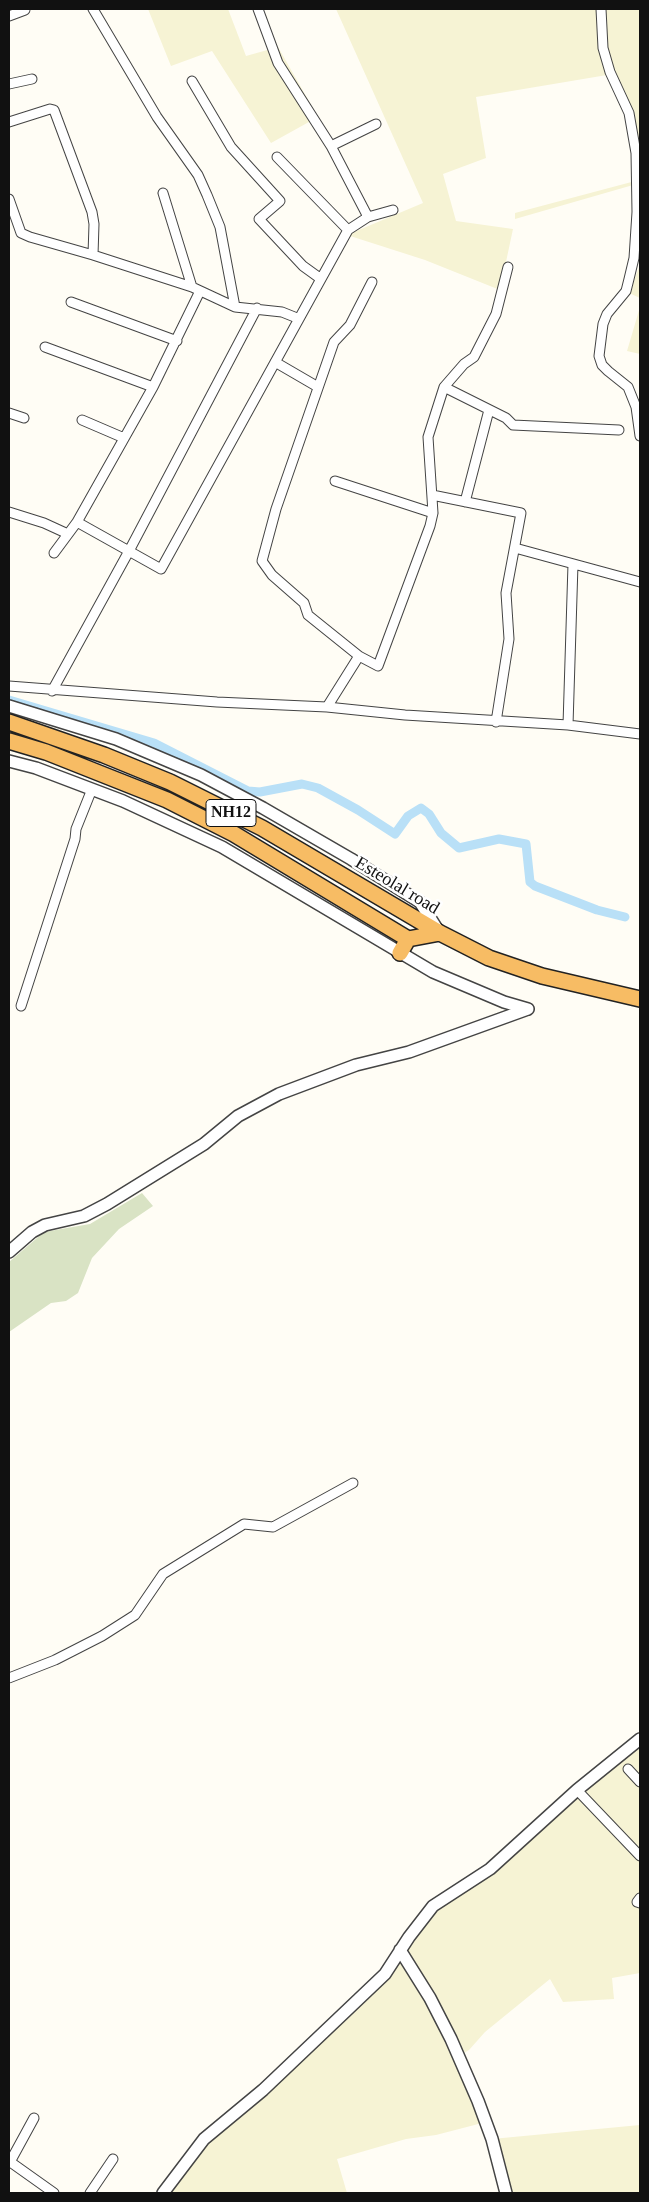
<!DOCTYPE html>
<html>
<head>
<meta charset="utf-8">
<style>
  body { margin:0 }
  #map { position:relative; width:649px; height:2202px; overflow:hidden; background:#fffdf5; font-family:Georgia,serif }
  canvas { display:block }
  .frame { position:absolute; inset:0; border:10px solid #111; pointer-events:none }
</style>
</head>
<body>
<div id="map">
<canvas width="649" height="2202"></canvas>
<div class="frame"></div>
</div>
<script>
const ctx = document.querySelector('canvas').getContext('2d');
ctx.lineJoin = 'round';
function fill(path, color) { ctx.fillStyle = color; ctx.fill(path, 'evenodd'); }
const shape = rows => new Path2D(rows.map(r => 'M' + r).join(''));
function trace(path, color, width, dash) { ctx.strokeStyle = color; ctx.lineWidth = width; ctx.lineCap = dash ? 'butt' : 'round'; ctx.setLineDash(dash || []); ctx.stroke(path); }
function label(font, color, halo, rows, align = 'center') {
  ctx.font = font + ' Georgia,serif'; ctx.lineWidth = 5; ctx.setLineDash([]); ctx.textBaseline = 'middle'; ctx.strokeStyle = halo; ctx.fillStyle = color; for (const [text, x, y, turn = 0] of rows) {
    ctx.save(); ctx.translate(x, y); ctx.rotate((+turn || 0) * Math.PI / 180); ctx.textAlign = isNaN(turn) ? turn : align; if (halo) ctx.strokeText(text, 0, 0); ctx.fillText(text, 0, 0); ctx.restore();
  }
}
const farmland = shape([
  [148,9,228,9,246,56,278,47,318,117,271,143,212,51,171,66],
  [336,9,640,9,640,183,515,219,515,213,639,180,632,111,607,75,476,97,486,158,443,174,456,221,513,229,500,290,425,260,347,235,423,203],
  [640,265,640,298,629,293],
  [640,307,640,354,627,351],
  [640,1739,640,1973,612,1978,614,1999,563,2002,550,1979,485,2032,469,2050,459,2056,486,2122,436,2135,406,2139,337,2159,347,2193,168,2193,228,2110,291,2063,364,1994,433,1906,490,1869],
  [640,2125,640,2193,506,2193,492,2139]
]);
const cemetery = shape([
  [142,1193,153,1206,119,1229,92,1258,78,1293,66,1301,51,1303,9,1332,9,1262,44,1232,90,1224]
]);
const canal = shape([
  [9,700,154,743,248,791,260,792,302,784,318,788,358,810,395,834,408,816,421,808,429,814,441,833,459,848,499,839,526,844,530,882,535,886,597,910,625,917]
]);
const minor = shape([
  [93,9,157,117,198,175,207,195,220,227,235,307],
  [258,9,278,63,331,146,368,217],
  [601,9,603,48,610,72,629,113,636,153,637,212,634,258,629,279,626,291,607,314,603,324,599,356,602,365,608,371,628,387,636,407,640,436],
  [9,16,25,10],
  [192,81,231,147,280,201,259,219,303,266,321,279],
  [9,84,32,79],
  [9,122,50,109,54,110,92,212,94,224,93,255],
  [331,146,376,124],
  [277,157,348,230],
  [163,193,192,287],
  [9,199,21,233,30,237,93,255,192,287,235,307,282,312,297,318],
  [372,282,350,325,334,342,276,509,262,561,272,575,304,603,308,615,359,656,378,666,430,526,433,513,428,437,444,387,464,364,474,357,496,314,508,267],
  [71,302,177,341],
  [45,347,153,387],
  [275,362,318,387],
  [444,387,506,418,513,425,619,430],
  [9,413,24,418],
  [82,420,124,438],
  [335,481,433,513],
  [432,495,521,513,506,593,509,639,496,722],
  [465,502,489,410],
  [9,512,44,523,68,534],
  [77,522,161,569,348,230,368,217,393,210],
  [515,548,640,582],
  [54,553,77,522,153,387,200,291],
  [9,686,217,702,327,707,405,715,568,725,640,734],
  [52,691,129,551,257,308],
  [327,707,359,656],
  [568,725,573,564],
  [21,1006,75,839,76,829,92,789],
  [9,1678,55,1660,102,1636,135,1615,163,1574,244,1524,273,1527,353,1483],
  [628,1769,640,1782],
  [577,1790,640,1856],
  [640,1898,637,1902,640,1903],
  [9,2161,54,2193],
  [10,2162,34,2118],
  [90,2193,113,2159]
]);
const tertiary = shape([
  [9,706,116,739,201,775,263,808,351,859,420,902,439,932],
  [9,761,36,768,123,801,222,847,433,972,504,1002,528,1009],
  [9,1252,32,1232,45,1225,84,1216,107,1204,204,1144,238,1116,279,1094,356,1065,409,1052,528,1009],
  [400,1950,430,1998,451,2039,478,2101,492,2139,506,2193],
  [163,2193,204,2139,263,2090,385,1974,409,1937,433,1906,490,1869,577,1790,640,1739]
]);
const trunk = shape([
  [9,722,104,755,170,782,262,828,440,933,489,958,542,976,640,999],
  [9,741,46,752,167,800,234,834,408,939,440,933],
  [400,953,408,939]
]);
const shields = [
  [231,813,50]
];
const shieldNames = [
  ["NH12",231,813]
];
const streetNames = [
  ["Esteolal road",397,886,31]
];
fill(farmland, '#f6f3d4');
fill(cemetery, '#d9e3c4');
trace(canal, '#b9e0f7', 9);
trace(minor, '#444', 11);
trace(tertiary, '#444', 14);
trace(trunk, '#222', 18);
trace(minor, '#fff', 9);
trace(tertiary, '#fff', 11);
trace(trunk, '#f7bc64', 15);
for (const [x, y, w] of shields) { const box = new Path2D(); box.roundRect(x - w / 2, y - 13.5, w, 27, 4); ctx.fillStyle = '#fff'; ctx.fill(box); trace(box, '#111', 1); }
label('bold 16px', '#111', null, shieldNames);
label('18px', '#111', '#fff', streetNames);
</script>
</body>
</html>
